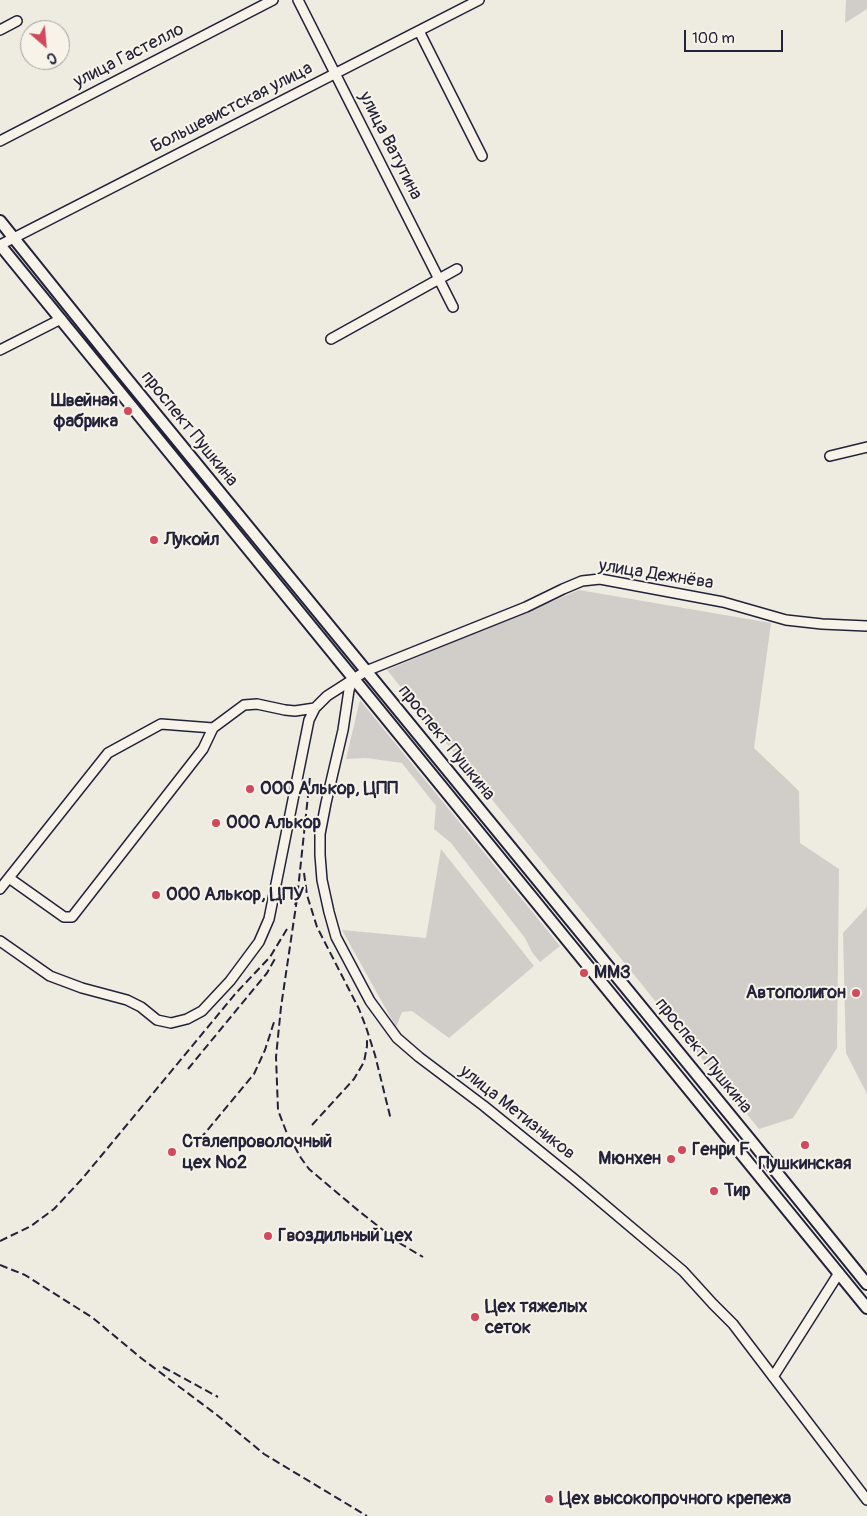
<!DOCTYPE html>
<html>
<head>
<meta charset="utf-8">
<style>
  body { margin:0 }
  #map { position:relative; width:867px; height:1516px; overflow:hidden; background:#eeebe1; font-family:Pangolin,sans-serif }
  canvas { display:block }
  .north { position:absolute; left:20px; top:20px; width:50px; height:50px; box-sizing:border-box; background:#f7f3e8; border:1px solid #a29fa3; border-radius:50%; rotate:153deg; font-size:14px; font-weight:700; line-height:20px; text-align:center; color:#22223b }
  .north::after { content:''; display:block; margin:auto; width:18px; height:22px; background:#d1495b; clip-path:polygon(50% 0,100% 100%,50% 72%,0 100%) }
  .scale { position:absolute; left:684px; top:30px; width:99px; height:22px; box-sizing:border-box; border:2px solid #22223b; border-top:0; padding-left:6px; font-size:15px; line-height:18px; white-space:nowrap; color:#22223b; -webkit-text-stroke:4px #f7f3e8; paint-order:stroke }
</style>
</head>
<body>
<div id="map">
<canvas width="867" height="1516"></canvas>
<div class="north">С</div>
<div class="scale">100 m</div>
</div>
<script>
const ctx = document.querySelector('canvas').getContext('2d');
ctx.lineJoin = 'round';
function fill(path, color) { ctx.fillStyle = color; ctx.fill(path, 'evenodd'); }
const shape = rows => new Path2D(rows.map(r => 'M' + r).join(''));
function trace(path, color, width, dash) { ctx.strokeStyle = color; ctx.lineWidth = width; ctx.lineCap = dash ? 'butt' : 'round'; ctx.setLineDash(dash || []); ctx.stroke(path); }
function label(font, color, halo, rows, align = 'center') {
  ctx.font = font + ' Pangolin,sans-serif'; ctx.lineWidth = 4; ctx.setLineDash([]); ctx.textBaseline = 'middle'; ctx.strokeStyle = halo; ctx.fillStyle = color; for (const [text, x, y, turn = 0] of rows) {
    ctx.save(); ctx.translate(x, y); ctx.rotate((+turn || 0) * Math.PI / 180); ctx.textAlign = isNaN(turn) ? turn : align; if (halo) ctx.strokeText(text, 0, 0); ctx.fillText(text, 0, 0); ctx.restore();
  }
}
const green = shape([
  [846,0,867,0,867,9,845,23],
  [579,590,771,623,754,748,799,791,800,843,839,869,837,1048,793,1118,759,1129,387,670],
  [360,700,560,946,540,962,532,952,525,938,451,843,434,829,436,806,402,763,366,758,346,759],
  [441,849,534,966,449,1038,412,1011,402,1012,396,1027,342,930,426,938],
  [867,907,867,1094,846,1053,843,933]
]);
const minor = shape([
  [298,0,453,307],
  [0,30,17,21],
  [419,31,482,156],
  [0,141,273,0],
  [0,245,479,0],
  [331,339,457,269],
  [0,350,61,319],
  [830,456,867,447],
  [353,678,349,690,343,730,326,803,320,834,320,855,322,880,329,912,336,937,370,1001,397,1038,419,1057,484,1106,574,1179,683,1271,713,1304,733,1324,867,1500],
  [9,878,64,917,72,917,203,749,213,728,244,705,257,704,285,710,295,711,315,708],
  [0,889,108,753,161,724,213,728],
  [0,941,50,976,82,988,127,1000,141,1007,157,1020,171,1023,187,1019,202,1011,230,981,259,942,269,919,309,720,315,708,327,696,366,671,526,607,563,589,582,581,600,579,723,602,786,620,822,624,867,626],
  [773,1377,839,1273]
]);
const major = shape([
  [0,221,123,374,748,1137,867,1284],
  [0,245,867,1308]
]);
const rail = shape([
  [304,873,307,895,317,927,359,1009,366,1027,375,1055,391,1120],
  [297,899,281,1007,276,1057,278,1110,286,1131,301,1158,309,1169,360,1212,401,1244,423,1257],
  [295,905,297,899,310,777],
  [188,1069,267,973,276,957],
  [312,1125,354,1079,364,1062,367,1046,367,1039],
  [200,1139,254,1074,265,1050,275,1019],
  [0,1241,31,1226,54,1209,82,1179,236,993,270,957,287,929],
  [0,1265,25,1275,93,1318,141,1358,217,1415,264,1454,367,1516],
  [163,1367,218,1397]
]);
const markers = [
  [128,411,5,"#d1495b"],
  [154,540,5,"#d1495b"],
  [250,789,5,"#d1495b"],
  [216,823,5,"#d1495b"],
  [156,895,5,"#d1495b"],
  [584,973,5,"#d1495b"],
  [856,993,5,"#d1495b"],
  [805,1145,5,"#d1495b"],
  [682,1150,5,"#d1495b"],
  [172,1152,5,"#d1495b"],
  [671,1159,5,"#d1495b"],
  [714,1191,5,"#d1495b"],
  [268,1236,5,"#d1495b"],
  [475,1317,5,"#d1495b"],
  [549,1499,5,"#d1495b"]
];
const streetNames = [
  ["улица Гастелло",129,56,-27],
  ["Большевистская улица",232,108,-27],
  ["улица Ватутина",390,146,63],
  ["проспект Пушкина",189,429,51],
  ["улица Дежнёва",656,575,9],
  ["проспект Пушкина",446,743,51],
  ["проспект Пушкина",703,1056,51],
  ["улица Метизников",517,1113,38]
];
const poiNames = [
  ["Швейная",118,401,"right"],
  ["фабрика",118,422,"right"],
  ["Лукойл",164,540],
  ["ООО Алькор, ЦПП",260,789],
  ["ООО Алькор",226,823],
  ["ООО Алькор, ЦПУ",166,895],
  ["ММЗ",594,973],
  ["Автополигон",846,993,"right"],
  ["Сталепроволочный",182,1142],
  ["цех №2",182,1163],
  ["Генри F",692,1150],
  ["Мюнхен",661,1159,"right"],
  ["Пушкинская",805,1164,"center"],
  ["Тир",724,1191],
  ["Гвоздильный цех",278,1236],
  ["Цех тяжелых",485,1307],
  ["сеток",485,1328],
  ["Цех высокопрочного крепежа",559,1499]
];
fill(green, '#d1cdc9');
trace(minor, '#22223b', 12);
trace(major, '#22223b', 14);
trace(minor, '#f7f3e8', 9);
trace(major, '#f7f3e8', 10);
trace(rail, '#22223b', 2, [8, 4]);
for (const [x, y, r, color] of markers) { const dot = new Path2D(); dot.arc(x, y, r, 0, 2 * Math.PI); ctx.fillStyle = color; ctx.fill(dot); trace(dot, '#f7f3e8', 2); }
label('18px', '#22223b', '#f7f3e8', streetNames);
label('bold 18px', '#22223b', '#f7f3e8', poiNames, 'left');
</script>
</body>
</html>
